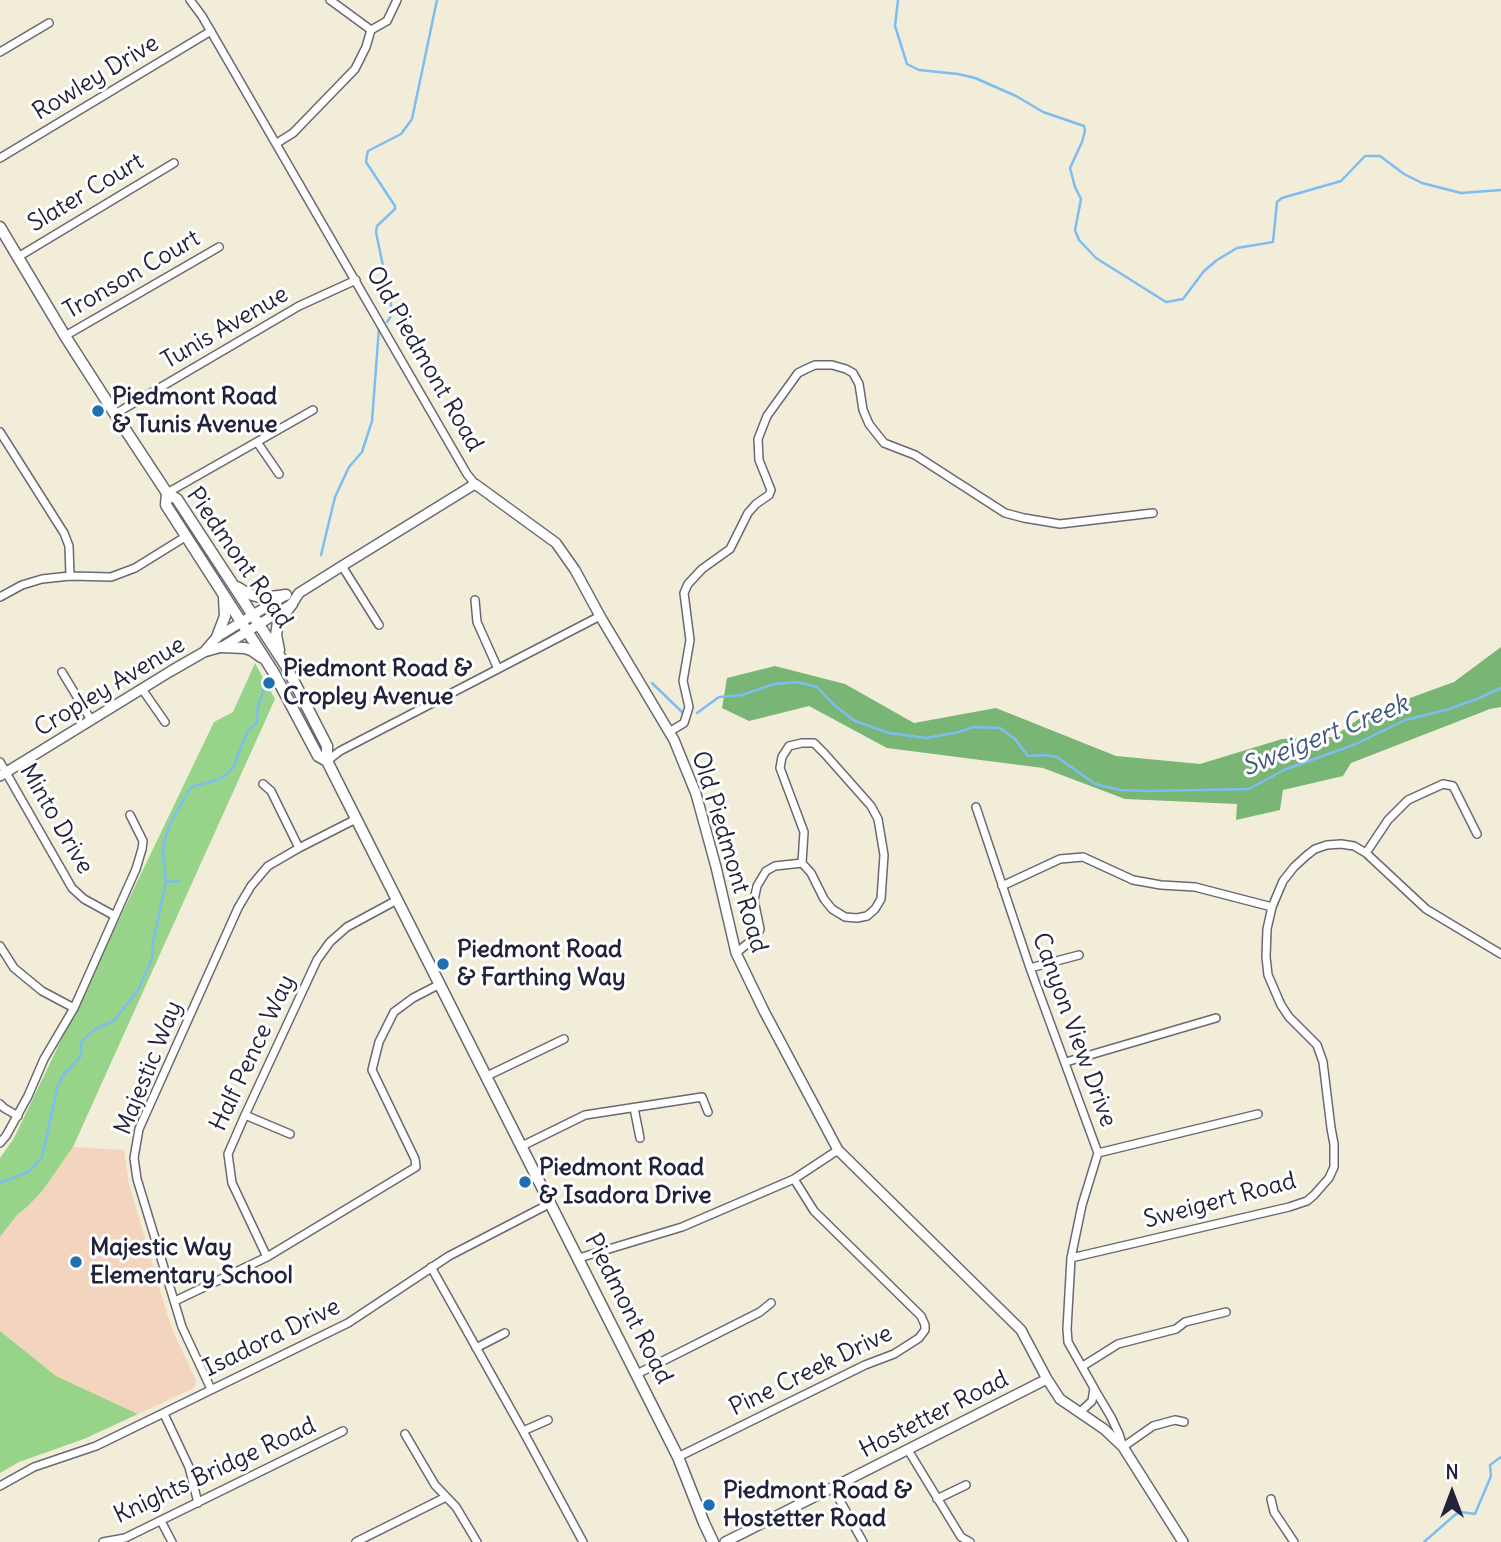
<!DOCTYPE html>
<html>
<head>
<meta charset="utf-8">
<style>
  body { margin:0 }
  #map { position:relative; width:1501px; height:1542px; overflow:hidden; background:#f1edd9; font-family:Delius,sans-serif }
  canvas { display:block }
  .north { position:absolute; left:1417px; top:1458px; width:70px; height:70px; -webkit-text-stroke:5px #fff; paint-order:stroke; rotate:0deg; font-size:19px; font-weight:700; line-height:28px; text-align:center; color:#22223b }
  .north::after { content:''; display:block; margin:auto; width:24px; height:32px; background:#22223b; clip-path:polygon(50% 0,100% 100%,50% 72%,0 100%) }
</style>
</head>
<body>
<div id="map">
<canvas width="1501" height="1542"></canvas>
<div class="north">N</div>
</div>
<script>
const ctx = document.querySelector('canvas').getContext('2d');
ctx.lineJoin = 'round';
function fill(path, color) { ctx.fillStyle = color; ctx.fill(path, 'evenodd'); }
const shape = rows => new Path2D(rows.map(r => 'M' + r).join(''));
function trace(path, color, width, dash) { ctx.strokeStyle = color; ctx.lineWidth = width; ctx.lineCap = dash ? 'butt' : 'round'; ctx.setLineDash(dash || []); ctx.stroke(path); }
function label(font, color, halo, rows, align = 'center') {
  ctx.font = font + ' Delius,sans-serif'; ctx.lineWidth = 6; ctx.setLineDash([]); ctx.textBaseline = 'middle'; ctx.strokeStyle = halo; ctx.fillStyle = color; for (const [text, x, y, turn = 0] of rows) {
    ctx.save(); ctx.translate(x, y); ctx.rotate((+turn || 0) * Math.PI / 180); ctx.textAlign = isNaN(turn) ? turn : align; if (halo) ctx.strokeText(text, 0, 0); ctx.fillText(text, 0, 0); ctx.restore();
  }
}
const built = shape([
  [73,1147,124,1150,129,1184,168,1317,176,1338,196,1380,195,1386,192,1389,138,1414,56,1376,0,1331,0,1237,17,1215,28,1206,43,1190]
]);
const green = shape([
  [255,663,275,699,73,1147,43,1190,28,1206,17,1215,0,1237,0,1158,14,1138,214,722,233,712],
  [0,1331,56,1376,138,1414,84,1439,19,1462,0,1473]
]);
const forest = shape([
  [1501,647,1501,707,1490,709,1351,763,1343,776,1283,790,1280,810,1236,820,1237,804,1125,799,1043,768,887,748,809,706,749,721,722,708,727,678,775,666,845,684,914,723,996,708,1116,756,1200,764,1282,739,1333,737,1366,714,1454,682]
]);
const stream = shape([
  [898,0,895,26,907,64,919,70,958,74,975,78,1016,96,1043,112,1084,126,1085,131,1082,142,1070,168,1075,187,1081,199,1075,230,1079,240,1096,258,1166,302,1183,299,1204,271,1217,260,1237,248,1273,242,1277,202,1282,198,1341,181,1365,156,1380,156,1404,174,1422,183,1461,193,1501,190],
  [387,322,391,316,392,310,376,232,377,226,395,209,395,206,366,162,367,155,368,151,401,134,412,119,437,0],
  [321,555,335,497,349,467,362,452,372,421,379,328],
  [652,683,682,712],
  [697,713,719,697,742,695,774,684,797,682,817,687,834,705,855,721,889,733,926,738,959,732,973,727,1000,728,1015,739,1028,756,1044,755,1057,757,1095,784,1120,790,1147,791,1249,789,1284,770,1356,744,1405,720,1446,710,1477,699,1501,688],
  [166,882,179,881],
  [0,1183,28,1172,42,1157,58,1085,64,1074,81,1056,81,1043,92,1031,115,1020,138,990,152,959,153,943,166,882,163,852,165,839,170,824,191,787,217,780,227,774,233,768,247,732,257,722,257,711,265,685],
  [1424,1542,1456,1514,1461,1512,1475,1514,1491,1476,1490,1465,1501,1457]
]);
const minor = shape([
  [190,0,202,16,467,474,475,484],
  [330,0,371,30],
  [0,52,49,23],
  [277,143,293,133,355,69,366,47,371,30,387,21,397,0],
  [0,158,211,31],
  [18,257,174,163],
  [65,336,219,247],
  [115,414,299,306,356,280],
  [0,432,64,533,69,546,70,576],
  [257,442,279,474],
  [167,493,313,410],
  [342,566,379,625],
  [0,597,22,585,42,579,70,576,111,577,135,568,185,537],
  [475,600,477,622,498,669],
  [62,672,91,720],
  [142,689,165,722],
  [669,732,684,723,689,707,683,681,690,640,684,593,688,584,702,569,730,549,748,513,756,504,769,495,771,490,759,460,758,439,767,416,798,373,806,369,815,365,832,365,846,369,853,373,859,384,863,410,869,424,884,443,915,455,1005,513,1024,518,1060,524,1153,513],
  [802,743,814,743,825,754,871,806,878,819,884,855,881,899,875,909,867,916,857,918,845,917,832,909,824,899,811,873,802,863,804,832,780,768,782,757,789,746,802,743],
  [327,761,340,751,600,616],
  [0,762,72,888,84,899,115,916],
  [263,784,271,791,299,848],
  [976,807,1030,968,1098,1153,1082,1205,1071,1258,1067,1329,1068,1342,1094,1388,1092,1401,1080,1412],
  [1366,853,1388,820,1408,800,1443,784,1453,786,1477,834],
  [1002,886,1060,859,1083,857,1133,880,1161,885,1195,887,1272,907],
  [0,946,14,968,42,991,74,1008],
  [736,953,757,936,760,929,754,900,757,886,766,871,775,866,802,863],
  [1030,968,1079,955],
  [1066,1062,1216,1018],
  [487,1076,564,1039],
  [0,1104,4,1108,18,1116],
  [634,1108,640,1138],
  [245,1115,290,1134],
  [0,1143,6,1136,28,1096,44,1059,74,1008,136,869,142,849,143,841,130,815],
  [522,1146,585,1115,702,1097,708,1112],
  [1098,1153,1258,1114],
  [267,1257,232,1183,228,1154,245,1115,317,960,330,942,347,927,397,900],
  [579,1258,682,1227,794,1179,838,1150],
  [1071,1258,1289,1207,1307,1201,1314,1195,1329,1178,1334,1167,1334,1144,1331,1128,1323,1062,1317,1045,1289,1017,1281,1005,1268,975,1266,957,1267,929,1272,907,1283,881,1294,867,1306,856,1315,849,1327,845,1341,844,1354,846,1366,853,1426,909,1501,954],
  [431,1267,523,1431,583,1542],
  [175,1301,267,1257,416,1167,415,1159,372,1070,379,1042,394,1012,413,998,440,984],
  [476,1348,505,1333],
  [1083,1366,1118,1344,1176,1329,1185,1322,1226,1312],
  [637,1374,760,1312,771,1303],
  [211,1389,182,1327,137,1179,134,1158,139,1129,238,908,251,886,268,866,299,848,356,819],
  [1095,1390,1111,1417,1119,1434,1123,1447,1153,1426,1175,1420,1184,1422],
  [164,1414,189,1467,198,1503],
  [523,1431,548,1420],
  [405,1434,435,1485,456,1507,477,1542],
  [908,1450,961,1537,970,1542],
  [678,1457,865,1365,894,1354,919,1338,925,1330,925,1325,921,1316,814,1211,794,1179],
  [0,1486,34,1467,96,1446,348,1323,449,1256,551,1203],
  [833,1488,863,1542],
  [937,1499,966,1485],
  [1271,1499,1274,1512,1294,1542],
  [161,1521,172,1542],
  [103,1542,125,1538,343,1431],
  [356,1542,446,1497]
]);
const tertiary = shape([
  [204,652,217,637,284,596],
  [0,776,171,671,204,652,222,647,292,604,299,593,342,566,475,484,556,543,575,570,600,616,674,740,696,794,716,867,736,953,764,1011,838,1150,1021,1330,1047,1379,1060,1399,1104,1429,1123,1447,1183,1542],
  [725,1542,1047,1379]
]);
const secondary = shape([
  [0,227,65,336,115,414,167,493,177,499,286,666,327,746,327,761,678,1457,704,1523,713,1542],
  [167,493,166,505,274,673,318,756,327,761],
  [237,587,249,594,263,598,286,595],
  [217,637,225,616,224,598],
  [222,647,245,648,251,650,261,657],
  [279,650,276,635,278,622,292,604]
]);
const markers = [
  [98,411,7,"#1f6fb2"],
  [269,683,7,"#1f6fb2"],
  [443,964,7,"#1f6fb2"],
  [525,1182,7,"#1f6fb2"],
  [76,1262,7,"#1f6fb2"],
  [709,1505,7,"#1f6fb2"]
];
const streetNames = [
  ["Rowley Drive",96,78,-31],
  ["Slater Court",86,193,-31],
  ["Tronson Court",132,275,-30],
  ["Tunis Avenue",225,328,-30],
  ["Old Piedmont Road",424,359,60],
  ["Piedmont Road",239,558,55],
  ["Cropley Avenue",110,687,-31],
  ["Minto Drive",56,819,60],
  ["Old Piedmont Road",729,852,73],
  ["Canyon View Drive",1074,1030,70],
  ["Half Pence Way",253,1053,-65],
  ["Majestic Way",149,1068,-68],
  ["Sweigert Road",1220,1201,-15],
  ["Piedmont Road",628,1309,63],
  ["Isadora Drive",272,1338,-26],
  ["Pine Creek Drive",811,1371,-26],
  ["Hostetter Road",934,1415,-27],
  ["Knights Bridge Road",215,1471,-25]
];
const poiNames = [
  ["Piedmont Road",112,397],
  ["& Tunis Avenue",112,425],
  ["Piedmont Road &",283,669],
  ["Cropley Avenue",283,697],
  ["Piedmont Road",457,950],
  ["& Farthing Way",457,978],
  ["Piedmont Road",539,1168],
  ["& Isadora Drive",539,1196],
  ["Majestic Way",90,1248],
  ["Elementary School",90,1276],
  ["Piedmont Road &",723,1491],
  ["Hostetter Road",723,1519]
];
const waterNames = [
  ["Sweigert Creek",1325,736,-22]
];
fill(built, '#f3d4bf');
fill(green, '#97d489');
fill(forest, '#79b675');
trace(stream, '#7dbdf2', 2.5);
trace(minor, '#6a6972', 10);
trace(tertiary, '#6a6972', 12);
trace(secondary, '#6a6972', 13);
trace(minor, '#fff', 7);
trace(tertiary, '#fff', 9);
trace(secondary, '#fff', 10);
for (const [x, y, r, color] of markers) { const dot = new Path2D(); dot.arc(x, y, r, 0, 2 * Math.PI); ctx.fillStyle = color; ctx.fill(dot); trace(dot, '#fff', 2.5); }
label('24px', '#22223b', '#fff', streetNames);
label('bold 24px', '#22223b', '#fff', poiNames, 'left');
label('italic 26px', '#42587b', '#fff', waterNames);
</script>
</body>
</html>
